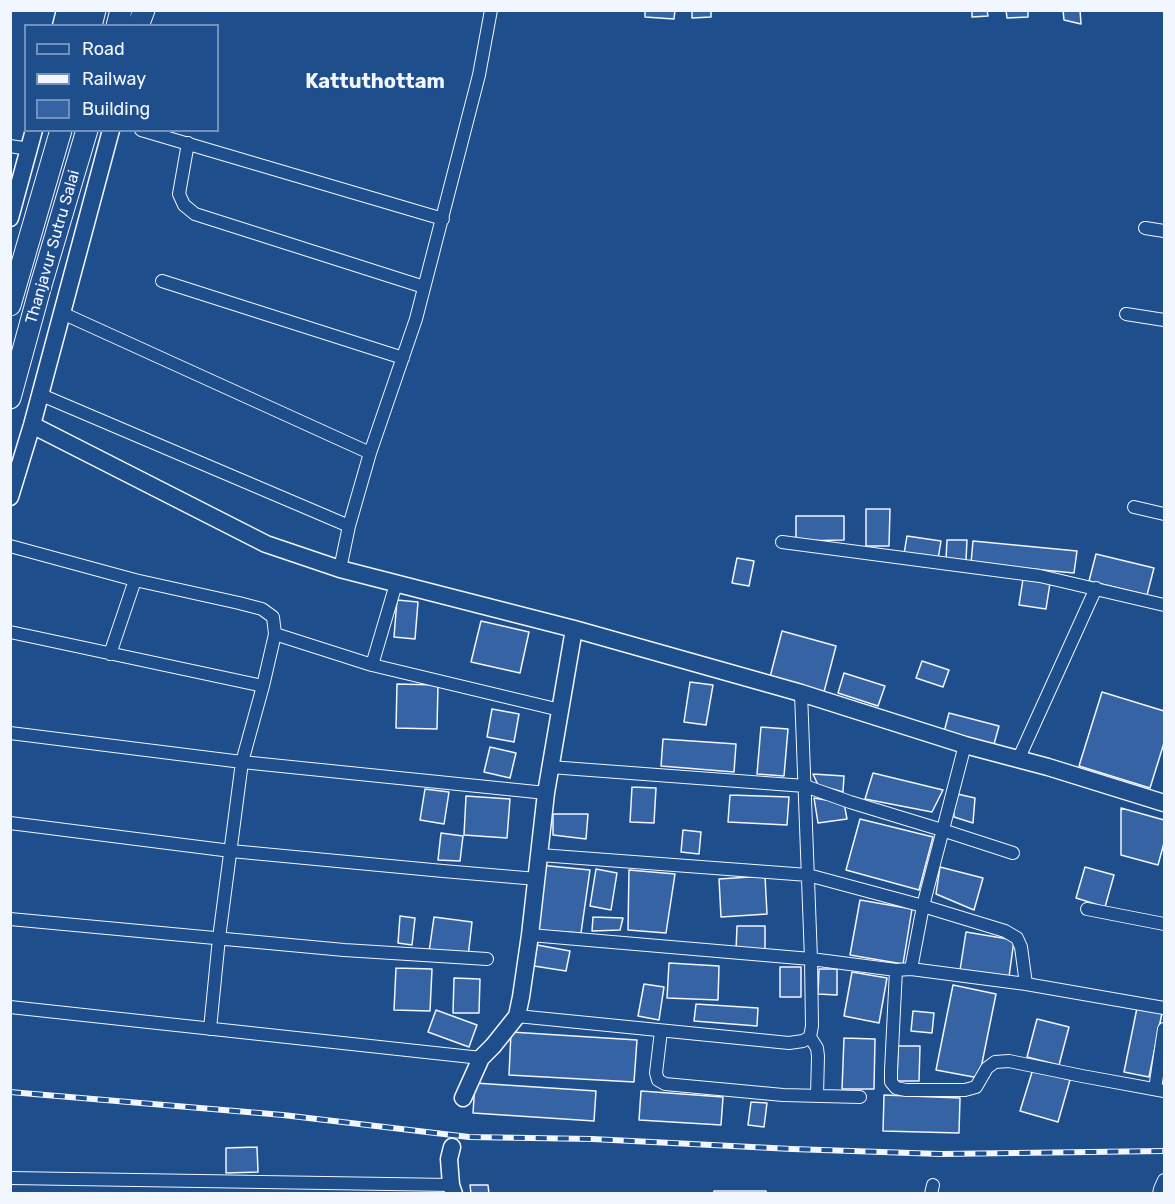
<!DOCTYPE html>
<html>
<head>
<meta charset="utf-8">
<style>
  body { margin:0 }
  #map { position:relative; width:1175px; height:1204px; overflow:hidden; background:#1f4e8c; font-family:Rubik,sans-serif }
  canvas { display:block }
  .frame { position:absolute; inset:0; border:12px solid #f2f6ff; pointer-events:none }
  .legend { position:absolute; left:24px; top:24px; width:195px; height:108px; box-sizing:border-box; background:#1f4e8c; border:2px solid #7391ba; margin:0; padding:8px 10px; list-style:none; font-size:18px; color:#f2f6ff }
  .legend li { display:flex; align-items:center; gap:12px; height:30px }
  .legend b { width:30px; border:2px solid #7391ba }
</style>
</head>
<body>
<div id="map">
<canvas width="1175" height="1204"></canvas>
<div class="frame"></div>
<ul class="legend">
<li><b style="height:8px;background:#1f4e8c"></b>Road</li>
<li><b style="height:8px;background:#f2f6ff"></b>Railway</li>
<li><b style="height:16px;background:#3563a3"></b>Building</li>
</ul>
</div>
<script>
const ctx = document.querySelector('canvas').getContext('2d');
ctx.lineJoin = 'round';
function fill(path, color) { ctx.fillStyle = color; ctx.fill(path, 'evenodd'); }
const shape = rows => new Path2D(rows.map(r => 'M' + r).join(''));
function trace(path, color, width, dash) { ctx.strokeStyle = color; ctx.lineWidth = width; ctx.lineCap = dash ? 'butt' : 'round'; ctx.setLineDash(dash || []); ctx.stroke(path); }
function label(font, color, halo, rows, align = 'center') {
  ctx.font = font + ' Rubik,sans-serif'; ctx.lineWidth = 4.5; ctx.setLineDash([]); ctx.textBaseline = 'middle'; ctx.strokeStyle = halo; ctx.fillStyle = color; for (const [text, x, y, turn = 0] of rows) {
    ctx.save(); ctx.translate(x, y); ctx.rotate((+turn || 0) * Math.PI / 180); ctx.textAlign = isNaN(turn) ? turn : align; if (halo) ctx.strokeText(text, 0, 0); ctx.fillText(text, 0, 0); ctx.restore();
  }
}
const building = shape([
  [645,10,675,10,674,19,645,17,645,10],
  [692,10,711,10,711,17,692,18,692,10],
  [972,10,987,10,988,16,972,17,972,10],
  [1006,10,1028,10,1028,17,1007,18,1006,10],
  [1063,10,1080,10,1081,24,1064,20,1063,10],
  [866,509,890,509,889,546,866,546,866,509],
  [796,516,844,516,844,540,796,541,796,516],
  [907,536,941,541,938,559,904,554,907,536],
  [947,540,967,540,966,560,946,559,947,540],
  [973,541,1077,551,1074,573,971,563,973,541],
  [1096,554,1154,568,1147,595,1089,581,1096,554],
  [737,558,754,561,749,586,732,583,737,558],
  [1023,579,1050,583,1046,609,1019,605,1023,579],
  [397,600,418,602,415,639,394,637,397,600],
  [481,621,529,632,520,673,471,662,481,621],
  [782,631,836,646,824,692,770,677,782,631],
  [922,661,949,670,943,687,916,678,922,661],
  [844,673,885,686,878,706,838,693,844,673],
  [690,682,713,685,706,725,684,722,690,682],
  [397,684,438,685,437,729,396,728,397,684],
  [1102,692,1164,711,1164,743,1150,788,1079,766,1102,692],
  [492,709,519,714,514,742,487,737,492,709],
  [949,713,999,726,994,744,944,732,949,713],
  [761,727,788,729,784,776,757,774,761,727],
  [663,739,736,744,734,772,661,766,663,739],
  [490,747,516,753,510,778,484,772,490,747],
  [873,773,943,790,932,812,865,799,873,773],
  [813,774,844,776,843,792,818,785,813,774],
  [632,787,656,788,654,823,630,822,632,787],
  [425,789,449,792,444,824,420,820,425,789],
  [953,793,975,798,973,823,954,817,953,793],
  [730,795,789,797,787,825,728,822,730,795],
  [466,796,510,799,507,838,464,835,466,796],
  [814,798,844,803,847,819,818,823,814,798],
  [1121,808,1164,820,1164,843,1158,865,1121,855,1121,808],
  [553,814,588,814,586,839,553,835,553,814],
  [860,819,933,837,919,890,846,870,860,819],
  [683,830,701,832,699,854,681,852,683,830],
  [441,833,463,836,460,861,438,860,441,833],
  [539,865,590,870,581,933,533,930,539,865],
  [940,867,983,878,974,910,936,894,940,867],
  [1085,867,1114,875,1105,907,1076,898,1085,867],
  [596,869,617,873,611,910,590,906,596,869],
  [629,870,675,874,666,933,628,930,629,870],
  [765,876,767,914,721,917,719,879,765,876],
  [860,900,912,909,903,964,850,955,860,900],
  [400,916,415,918,412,945,398,943,400,916],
  [434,917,472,922,468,957,429,952,434,917],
  [593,917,623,918,620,930,592,931,593,917],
  [737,926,765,926,765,952,736,951,737,926],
  [966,932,1014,940,1009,977,960,970,966,932],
  [537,945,570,951,566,971,534,966,537,945],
  [669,963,719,966,718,1000,667,998,669,963],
  [780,967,801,967,801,997,780,997,780,967],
  [396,968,432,969,430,1011,394,1010,396,968],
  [819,969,837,969,837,995,818,994,819,969],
  [852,972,887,978,879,1023,844,1016,852,972],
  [454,978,480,979,479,1013,453,1013,454,978],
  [644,984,664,987,659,1020,638,1016,644,984],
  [953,985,996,994,979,1078,936,1070,953,985],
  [696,1004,758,1008,757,1026,694,1021,696,1004],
  [1137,1008,1162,1013,1149,1077,1124,1072,1137,1008],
  [436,1010,477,1025,469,1047,428,1032,436,1010],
  [913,1011,934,1013,932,1033,911,1031,913,1011],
  [1037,1019,1069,1027,1059,1065,1027,1057,1037,1019],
  [511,1032,637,1040,634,1082,509,1075,511,1032],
  [844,1038,875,1039,874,1089,842,1089,844,1038],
  [898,1046,920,1046,919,1081,897,1081,898,1046],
  [1033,1069,1070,1080,1058,1122,1020,1111,1033,1069],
  [475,1083,596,1091,594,1121,473,1113,475,1083],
  [641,1091,723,1097,721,1125,639,1120,641,1091],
  [884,1095,960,1098,959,1133,883,1131,884,1095],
  [751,1102,767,1103,764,1127,748,1125,751,1102],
  [257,1147,258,1172,226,1173,226,1148,257,1147],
  [470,1185,488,1185,489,1194,471,1194,470,1185],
  [714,1191,766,1191,766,1194,714,1194,714,1191]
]);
const street = shape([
  [141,130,443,219],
  [188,143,179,194,184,205,195,214,424,287],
  [10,146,29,149],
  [1145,228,1164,231],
  [162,281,403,358],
  [62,313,370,453],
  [1126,314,1164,320],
  [39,394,349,526],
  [1134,507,1164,514],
  [782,542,1040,576,1164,605],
  [10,546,135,580,239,603,262,609,273,617,275,634,263,686,242,762,219,938,210,1029],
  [340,569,349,526,370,453,416,319,479,75,491,10],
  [10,632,263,686],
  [275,634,372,665,560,710],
  [110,654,135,580],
  [372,665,396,584],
  [10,733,242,762,546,793],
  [1018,760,1096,588],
  [550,767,805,786,850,802,942,830,1013,853],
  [10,823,231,851,443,871,537,879],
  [540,855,808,875,923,906,1005,931,1017,938,1021,947,1026,984],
  [1087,909,1164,924],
  [10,919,344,950,487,959],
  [530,935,811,959,896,970,911,969,1026,984,1164,1008],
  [911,969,923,906,965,745],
  [896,970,891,1070,891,1082,896,1088,906,1090,965,1090,976,1087,987,1068,995,1062,1009,1061,1082,1076,1164,1091],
  [10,1007,481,1058],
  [517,1016,789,1043,803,1041,810,1037,812,1026,811,959,801,693],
  [661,1031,656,1073,658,1080,665,1084,783,1095,860,1097],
  [810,1037,817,1048,818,1056,817,1096],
  [1155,1089,1164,1029],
  [10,1178,451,1185],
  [931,1194,933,1185],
  [1159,1194,1160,1189,1164,1180]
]);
const secondary = shape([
  [61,26,65,10],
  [10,218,34,130],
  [32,425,266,544,340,569,574,629,801,693,965,745,1048,767,1164,803],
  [10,497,32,425,111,130],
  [463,1098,481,1058,493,1046,517,1016,521,997,530,935,546,793,574,629],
  [452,1147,449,1159,451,1185,454,1194]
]);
const highway = shape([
  [76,26,76,10],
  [91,26,95,10],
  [117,26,121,10],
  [138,26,144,10],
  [10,305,61,130],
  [10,398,41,285,87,130]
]);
const rail = shape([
  [10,1092,283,1115,469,1137,592,1139,792,1149,941,1154,1164,1151]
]);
const streetNames = [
  ["Thanjavur Sutru Salai",53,247,-74]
];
const quarterNames = [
  ["Kattuthottam",375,82]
];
fill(building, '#3563a3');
trace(building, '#f2f6ff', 1.5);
trace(street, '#f2f6ff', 14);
trace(secondary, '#f2f6ff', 19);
trace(highway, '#f2f6ff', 23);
trace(street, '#1f4e8c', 12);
trace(secondary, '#1f4e8c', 16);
trace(highway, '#1f4e8c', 21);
trace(rail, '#f2f6ff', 6);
trace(rail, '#1f4e8c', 4, [11]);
label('16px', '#f2f6ff', '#1f4e8c', streetNames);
label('bold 20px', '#f2f6ff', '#1f4e8c', quarterNames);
</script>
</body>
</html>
